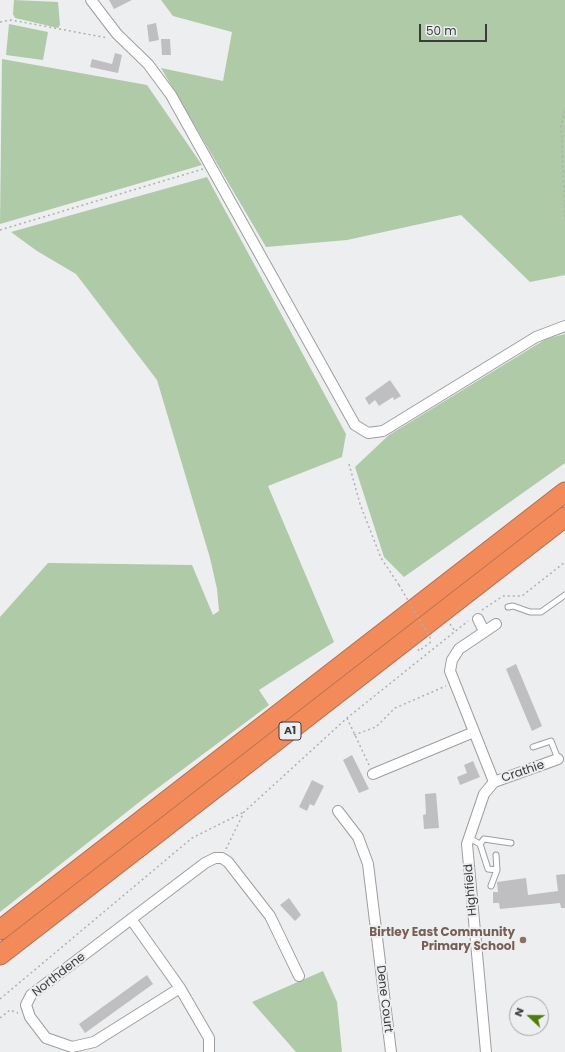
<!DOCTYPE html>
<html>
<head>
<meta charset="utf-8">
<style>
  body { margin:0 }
  #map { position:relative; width:565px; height:1052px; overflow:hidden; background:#edeeef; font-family:Poppins,sans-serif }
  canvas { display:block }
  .north { position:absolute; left:509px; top:996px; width:40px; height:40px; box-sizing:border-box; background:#edeeef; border:1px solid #a6a6a7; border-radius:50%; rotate:292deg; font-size:11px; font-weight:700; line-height:16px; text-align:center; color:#3b3b3c }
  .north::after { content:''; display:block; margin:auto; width:14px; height:18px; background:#4e7d06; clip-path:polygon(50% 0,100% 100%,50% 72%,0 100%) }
  .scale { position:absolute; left:419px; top:24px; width:68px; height:18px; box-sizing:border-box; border:2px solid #3b3b3c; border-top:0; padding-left:5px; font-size:12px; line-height:14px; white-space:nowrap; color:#3b3b3c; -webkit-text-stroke:3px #edeeef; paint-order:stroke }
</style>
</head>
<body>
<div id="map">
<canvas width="565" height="1052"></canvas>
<div class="north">N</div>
<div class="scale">50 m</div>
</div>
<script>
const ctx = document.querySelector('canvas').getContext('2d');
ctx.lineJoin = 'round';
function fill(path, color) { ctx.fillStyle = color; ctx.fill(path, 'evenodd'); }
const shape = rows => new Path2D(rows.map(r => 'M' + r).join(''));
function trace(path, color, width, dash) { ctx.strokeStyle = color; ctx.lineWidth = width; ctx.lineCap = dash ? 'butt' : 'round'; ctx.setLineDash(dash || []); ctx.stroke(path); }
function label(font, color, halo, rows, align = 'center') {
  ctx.font = font + ' Poppins,sans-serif'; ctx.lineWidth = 4; ctx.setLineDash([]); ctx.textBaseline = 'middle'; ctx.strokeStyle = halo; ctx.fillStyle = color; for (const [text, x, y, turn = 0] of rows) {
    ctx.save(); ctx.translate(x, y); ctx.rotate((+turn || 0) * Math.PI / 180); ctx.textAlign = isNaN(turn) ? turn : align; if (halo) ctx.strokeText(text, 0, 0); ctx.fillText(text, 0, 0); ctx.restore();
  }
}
const green = shape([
  [14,0,58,2,60,25,58,28,15,18,13,14],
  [161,0,565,0,565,275,530,282,461,215,347,240,266,247,161,68,223,81,232,32,173,16],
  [9,24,48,32,43,60,6,55],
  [2,59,147,85,202,165,0,224],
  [207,177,346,434,342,457,268,486,334,642,259,690,269,705,147,796,0,912,0,617,48,563,192,565,213,615,219,611,217,589,210,558,157,380,76,274,37,251,11,232],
  [565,334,565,463,404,577,384,557,355,467,389,435,546,339],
  [323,971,337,1002,342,1052,296,1052,252,1002]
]);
const building = shape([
  [109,0,132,0,114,9],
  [156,23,159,40,149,42,147,25],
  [161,39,170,39,171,55,162,55],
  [115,53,122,55,118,73,90,67,92,59,112,64],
  [390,380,401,396,394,400,393,397,379,406,375,400,369,405,365,398],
  [516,664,542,726,532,731,506,669],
  [352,755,369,789,359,793,343,760],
  [473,761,480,777,460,785,457,777,467,773,464,765],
  [312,780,324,786,314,806,310,804,307,811,299,807],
  [436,793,439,828,424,829,423,815,426,814,425,794],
  [565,874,565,908,561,908,560,903,500,909,499,903,493,903,493,892,498,892,497,882,526,878,528,895,558,891,556,875],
  [289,898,301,915,295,921,280,905],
  [147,975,153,984,85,1033,79,1024]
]);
const path = shape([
  [0,22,11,20,108,38],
  [565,111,561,125,565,221],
  [0,230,203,169],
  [349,464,360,504,381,558,399,585],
  [482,610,503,596,522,596,565,562],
  [450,624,455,631],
  [418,649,419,651,432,641],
  [347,718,369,765],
  [354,735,376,727,395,708,446,686],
  [226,849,244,812,347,718,468,621],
  [0,999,192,838,244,812],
  [0,1018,10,1010,18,1013]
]);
const lane = shape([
  [508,607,513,606,530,612,541,612,565,595],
  [533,747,551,741,558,759],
  [469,838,480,844,488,869,497,870],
  [480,844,484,839,511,843],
  [491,886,497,870,496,855]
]);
const street = shape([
  [91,0,117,34,148,64,171,95,355,425,368,433,383,431,536,337,565,326],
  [478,619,484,631],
  [373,774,474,732],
  [494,782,450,671,452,660,459,649,496,624],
  [494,782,558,759],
  [338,811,358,837,368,864,391,1052],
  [131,919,180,988,209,1038,209,1052],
  [180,988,94,1042,72,1047,46,1038,30,1017,26,1005,31,995,205,863,215,858,222,858,228,862,270,916,299,976],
  [486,1052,467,844,484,794,494,782]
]);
const highway = shape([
  [0,930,565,492],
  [0,955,565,517]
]);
const pathBridge = shape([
  [399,585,432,641]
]);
const markers = [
  [523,940,4,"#8d6e63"]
];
const shields = [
  [290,731,22]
];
const shieldNames = [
  ["A1",290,731]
];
const streetNames = [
  ["Crathie",523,772,-19],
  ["Highfield",471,890,-95],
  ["Northdene",59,975,-38],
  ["Dene Court",384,999,83]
];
const educationNames = [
  ["Birtley East Community",515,933],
  ["Primary School",515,947]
];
fill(green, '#aecaa6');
fill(building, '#bfbfc1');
trace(lane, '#9e9ea0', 7);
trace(street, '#9e9ea0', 12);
trace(highway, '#b26f4f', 21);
trace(path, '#afb0b1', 1.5, [2, 3]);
trace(lane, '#fff', 5);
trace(street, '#fff', 10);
trace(highway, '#f28b59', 19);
trace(pathBridge, '#afb0b1', 1.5, [2, 3]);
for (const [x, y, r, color] of markers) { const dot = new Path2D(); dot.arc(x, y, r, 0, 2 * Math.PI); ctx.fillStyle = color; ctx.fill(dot); trace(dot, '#edeeef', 1.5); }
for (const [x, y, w] of shields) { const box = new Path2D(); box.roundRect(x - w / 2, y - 9, w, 18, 3); ctx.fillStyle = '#edeeef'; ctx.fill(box); trace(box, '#3b3b3c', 1); }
label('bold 11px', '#3b3b3c', null, shieldNames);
label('12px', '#3b3b3c', '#edeeef', streetNames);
label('bold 12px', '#785e54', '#edeeef', educationNames, 'right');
</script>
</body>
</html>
